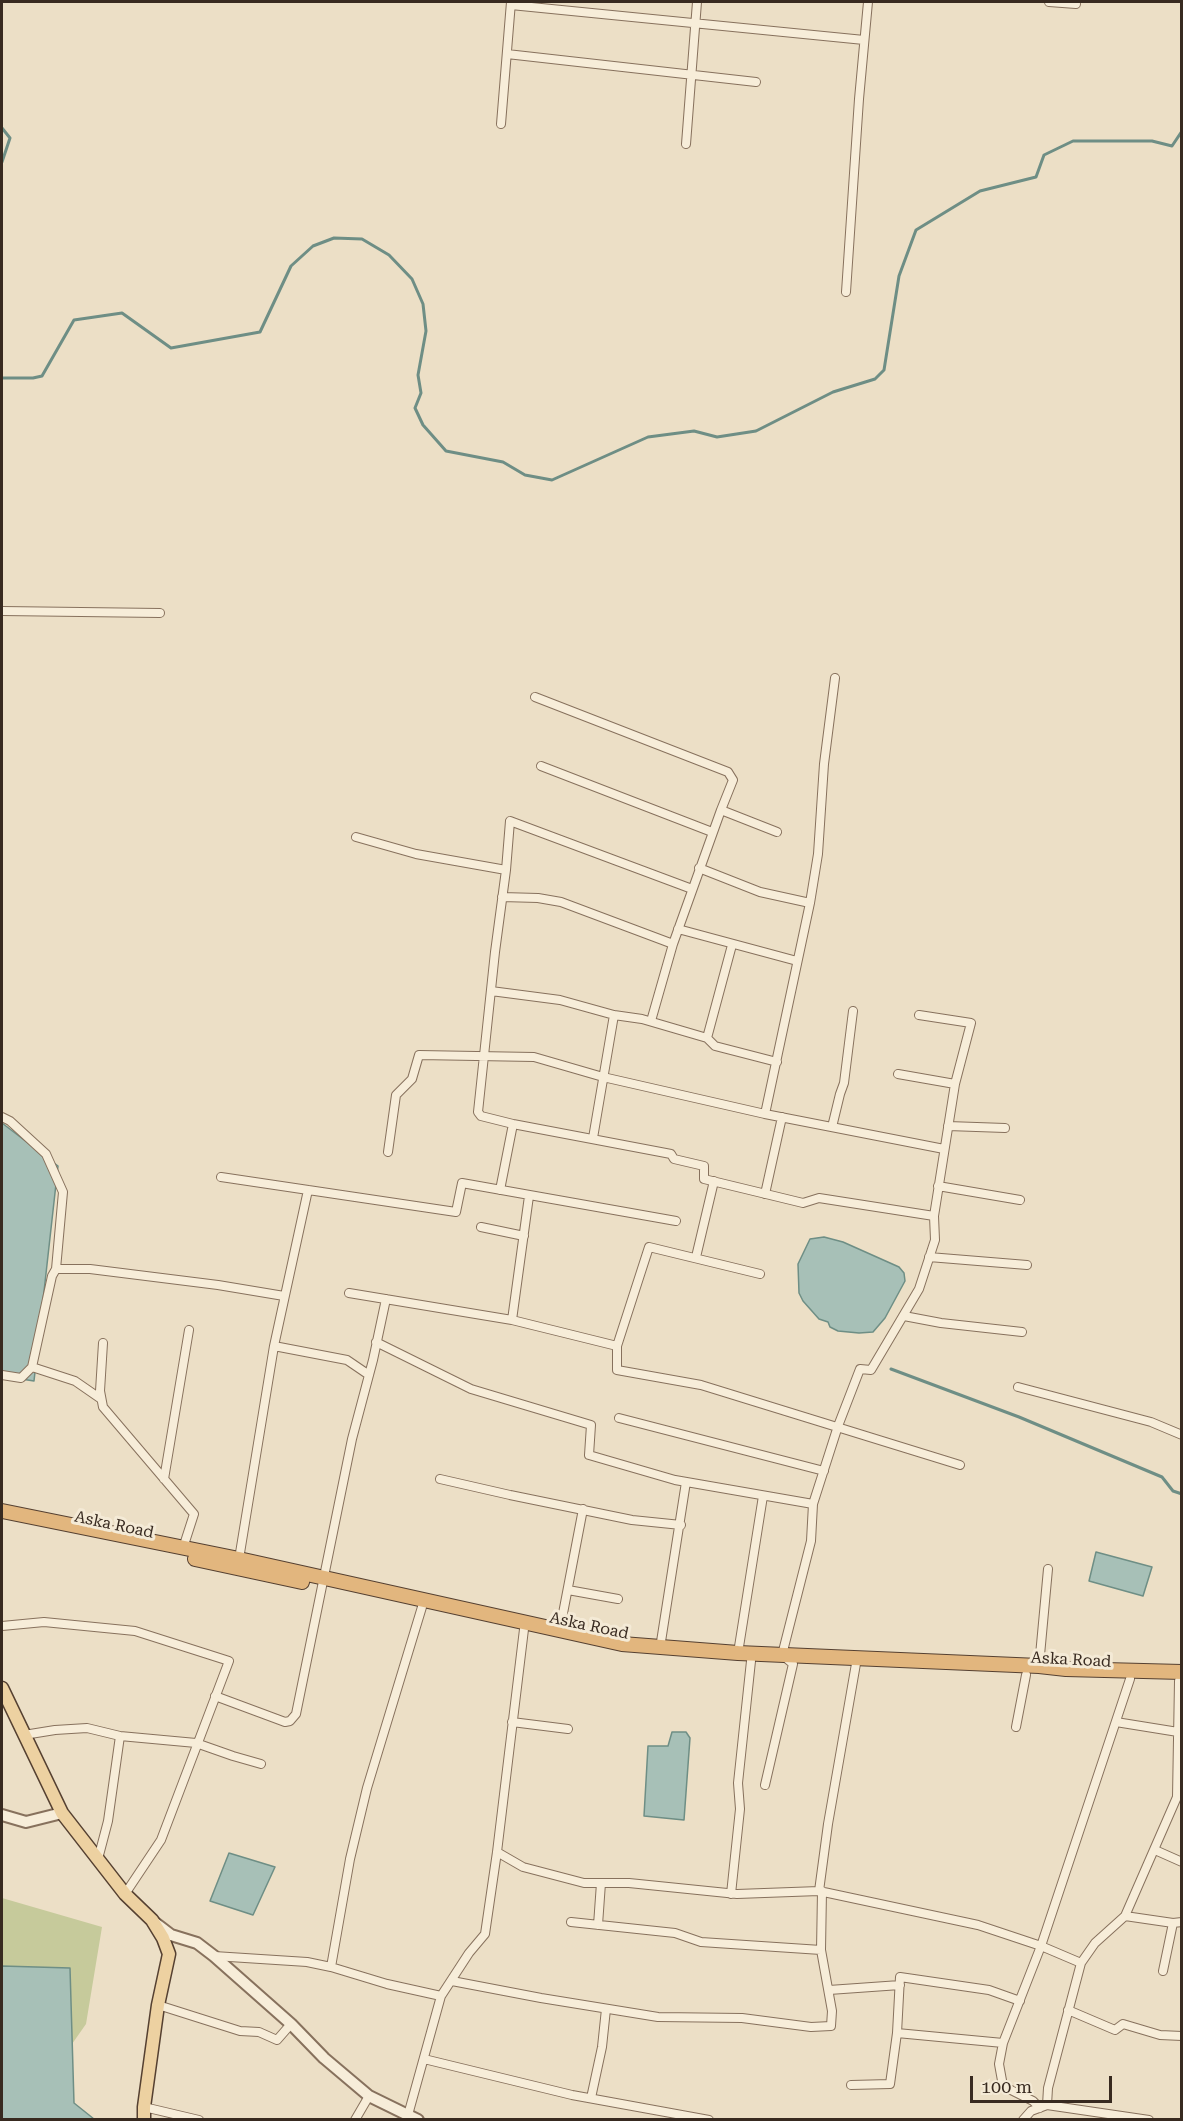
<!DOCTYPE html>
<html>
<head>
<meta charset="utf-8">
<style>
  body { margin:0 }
  #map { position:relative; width:1183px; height:2121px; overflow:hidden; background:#ecdfc6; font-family:"Roboto Serif",serif }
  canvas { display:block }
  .frame { position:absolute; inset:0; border:3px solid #382a20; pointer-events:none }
  .scale { position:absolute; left:970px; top:2076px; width:142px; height:27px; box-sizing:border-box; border:3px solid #382a20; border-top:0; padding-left:8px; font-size:18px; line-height:21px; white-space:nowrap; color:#382a20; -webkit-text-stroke:4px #f4ead6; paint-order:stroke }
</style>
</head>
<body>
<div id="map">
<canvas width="1183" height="2121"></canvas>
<div class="frame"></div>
<div class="scale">100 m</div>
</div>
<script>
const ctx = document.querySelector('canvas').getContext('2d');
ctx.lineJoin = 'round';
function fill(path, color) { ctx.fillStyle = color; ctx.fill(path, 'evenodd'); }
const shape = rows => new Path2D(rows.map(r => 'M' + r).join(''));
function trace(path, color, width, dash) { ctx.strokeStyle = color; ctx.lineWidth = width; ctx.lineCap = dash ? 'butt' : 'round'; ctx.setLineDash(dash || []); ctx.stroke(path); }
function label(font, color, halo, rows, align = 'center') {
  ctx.font = font + ' "Roboto Serif",serif'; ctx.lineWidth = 6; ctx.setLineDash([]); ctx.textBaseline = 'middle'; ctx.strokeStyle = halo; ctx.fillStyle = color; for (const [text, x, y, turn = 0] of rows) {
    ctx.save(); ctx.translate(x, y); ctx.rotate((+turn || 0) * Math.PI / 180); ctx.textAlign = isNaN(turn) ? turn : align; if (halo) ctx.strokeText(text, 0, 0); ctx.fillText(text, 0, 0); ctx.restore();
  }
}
const green = shape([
  [2,1898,102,1927,86,2024,72,2044,70,1969,2,1966]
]);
const water = shape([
  [2,1123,58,1166,34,1381,2,1376,2,1123],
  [824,1237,843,1242,899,1267,904,1273,905,1281,885,1318,873,1332,859,1333,838,1331,830,1327,828,1322,819,1319,803,1301,799,1293,798,1264,810,1239,824,1237],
  [1096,1552,1152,1567,1143,1596,1089,1581,1096,1552],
  [672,1732,686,1732,690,1738,684,1820,644,1816,648,1746,668,1746,672,1732],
  [229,1853,275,1867,253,1915,210,1901,229,1853],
  [2,1966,70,1968,74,2103,94,2119,2,2119,2,1966]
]);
const stream = shape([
  [2,128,10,138,2,162],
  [2,378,33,378,42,376,74,320,122,313,171,348,260,332,291,266,313,246,334,238,362,239,389,255,412,279,423,304,426,331,418,375,421,393,415,408,423,425,446,451,503,462,525,475,552,480,648,437,694,431,717,437,756,431,833,392,875,379,884,370,899,276,916,230,980,191,1036,177,1044,155,1073,141,1152,141,1172,146,1182,131],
  [891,1369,1019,1417,1162,1477,1173,1491,1182,1494]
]);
const minor = shape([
  [1049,2,1076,4],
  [511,5,864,40],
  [507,54,756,82],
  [501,124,511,2],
  [686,144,697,2],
  [846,292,859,99,868,2],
  [2,611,160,613],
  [535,697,728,772,733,780,721,810,777,832],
  [541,766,712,832],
  [356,837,416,854,506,870],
  [699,868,760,892,810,903],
  [692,889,510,821,506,870,495,952,478,1112,481,1116,513,1124,671,1154,674,1159,704,1166,704,1179,803,1203,819,1198,934,1216],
  [502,897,538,898,561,902,673,944],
  [678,929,797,961],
  [491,991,560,1000,614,1015,642,1019,707,1038,715,1046,777,1062],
  [651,1021,673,944,721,810],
  [707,1038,732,945],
  [898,1074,955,1084],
  [765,1114,810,903,818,854,824,764,835,678],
  [2,1117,10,1121,46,1154,63,1192,56,1269,52,1276,32,1367,21,1378,2,1375],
  [948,1126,1005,1128],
  [832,1127,840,1094,844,1083,853,1011],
  [593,1138,614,1015],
  [388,1152,396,1095,412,1079,419,1055,534,1057,603,1077,765,1114,944,1149],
  [221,1177,456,1212,462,1183,676,1221],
  [938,1186,1020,1200],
  [500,1190,513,1124],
  [765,1194,782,1117],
  [481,1227,524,1236],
  [696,1257,714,1181],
  [929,1257,1027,1265],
  [56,1269,90,1269,218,1285,284,1296],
  [349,1293,512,1320,617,1346,617,1370,701,1385,960,1465],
  [904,1316,941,1323,1022,1332],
  [512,1320,529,1196],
  [376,1342,471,1389,591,1425,589,1455,675,1480,813,1504],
  [103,1343,100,1391,103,1407,194,1514,183,1548],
  [274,1346,347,1360,369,1375],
  [617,1346,649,1247,760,1274],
  [32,1367,75,1381,101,1399],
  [1018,1387,1151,1422,1182,1435],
  [619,1418,824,1471],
  [164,1479,189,1330],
  [440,1479,510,1495,632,1520,681,1525],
  [239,1559,274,1346,308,1190],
  [568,1590,618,1599],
  [2,1626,44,1622,135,1631,229,1661,161,1840,125,1894],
  [560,1629,583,1509],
  [660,1648,686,1482],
  [738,1653,763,1496],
  [1039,1666,1048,1569],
  [215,1696,285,1722,290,1721,296,1714,352,1439,373,1360,386,1299],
  [512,1722,568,1729],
  [1116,1722,1178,1732],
  [1016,1727,1026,1675],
  [24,1735,55,1730,87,1728,120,1736,196,1743,233,1756,261,1764],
  [765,1785,793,1664,782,1655,811,1541,813,1504,838,1426,860,1369,871,1370,919,1289,935,1240,934,1216,955,1084,971,1023,919,1015],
  [1155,1850,1182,1862],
  [497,1852,523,1867,584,1883,629,1883,737,1894,819,1891,978,1925,1041,1946,1130,1679],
  [98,1859,108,1821,120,1736],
  [819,1891,828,1824,857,1658],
  [731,1894,740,1809,738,1783,751,1661],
  [1125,1916,1173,1923,1182,1922],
  [571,1922,675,1933,701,1942,821,1950],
  [598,1925,601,1883],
  [214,1956,307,1962,331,1967,387,1984,441,1996],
  [331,1967,350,1859,367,1788,422,1607],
  [1163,1971,1173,1923],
  [452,1981,541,1998,658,2017,742,2018,811,2027,831,2026,832,2011,821,1950,822,1891],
  [829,1990,900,1985],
  [158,2005,240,2031,259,2032,277,2040,291,2024],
  [1068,2010,1115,2030,1123,2024,1160,2035,1182,2036],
  [897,2033,1003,2043,1041,1946,1081,1963],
  [1003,2043,999,2064,1003,2086,1033,2101,1040,2108],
  [424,2059,572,2095,709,2120],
  [851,2085,890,2084,897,2033,900,1977,989,1990,1020,2001],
  [591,2098,602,2047,606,2009],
  [1047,2105,1048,2088,1081,1963,1095,1943,1125,1916,1177,1797,1179,1681],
  [144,2107,199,2120],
  [408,2115,441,1996,469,1953,485,1934,497,1852,525,1621],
  [355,2120,369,2096],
  [1023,2120,1031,2111,1047,2105,1149,2120]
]);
const tertiary = shape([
  [2,1815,26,1822,62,1813],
  [154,1922,171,1935,197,1943,214,1956,291,2024,324,2058,369,2096,418,2120]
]);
const primary = shape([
  [2,1688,62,1813,125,1894,152,1920,163,1938,169,1954,158,2005,144,2107,144,2120]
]);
const trunk = shape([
  [2,1511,239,1559,622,1644,738,1653,1039,1666,1066,1669,1182,1672],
  [195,1559,302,1582]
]);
const streetNames = [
  ["Aska Road",114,1525,12],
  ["Aska Road",589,1626,12],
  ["Aska Road",1071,1660,3]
];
fill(green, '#c6ca9b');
fill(water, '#a7c0b7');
trace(water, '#6e8e85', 1.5);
trace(stream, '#6e8e85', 3);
trace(minor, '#87715d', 10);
trace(tertiary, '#87715d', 14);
trace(primary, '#554031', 15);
trace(trunk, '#554031', 16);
trace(minor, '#f7edd9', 8);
trace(tertiary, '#f7edd9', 10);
trace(primary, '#edd1a1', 12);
trace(trunk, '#e2b67e', 14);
label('16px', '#382a20', '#f4ead6', streetNames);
</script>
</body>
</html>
